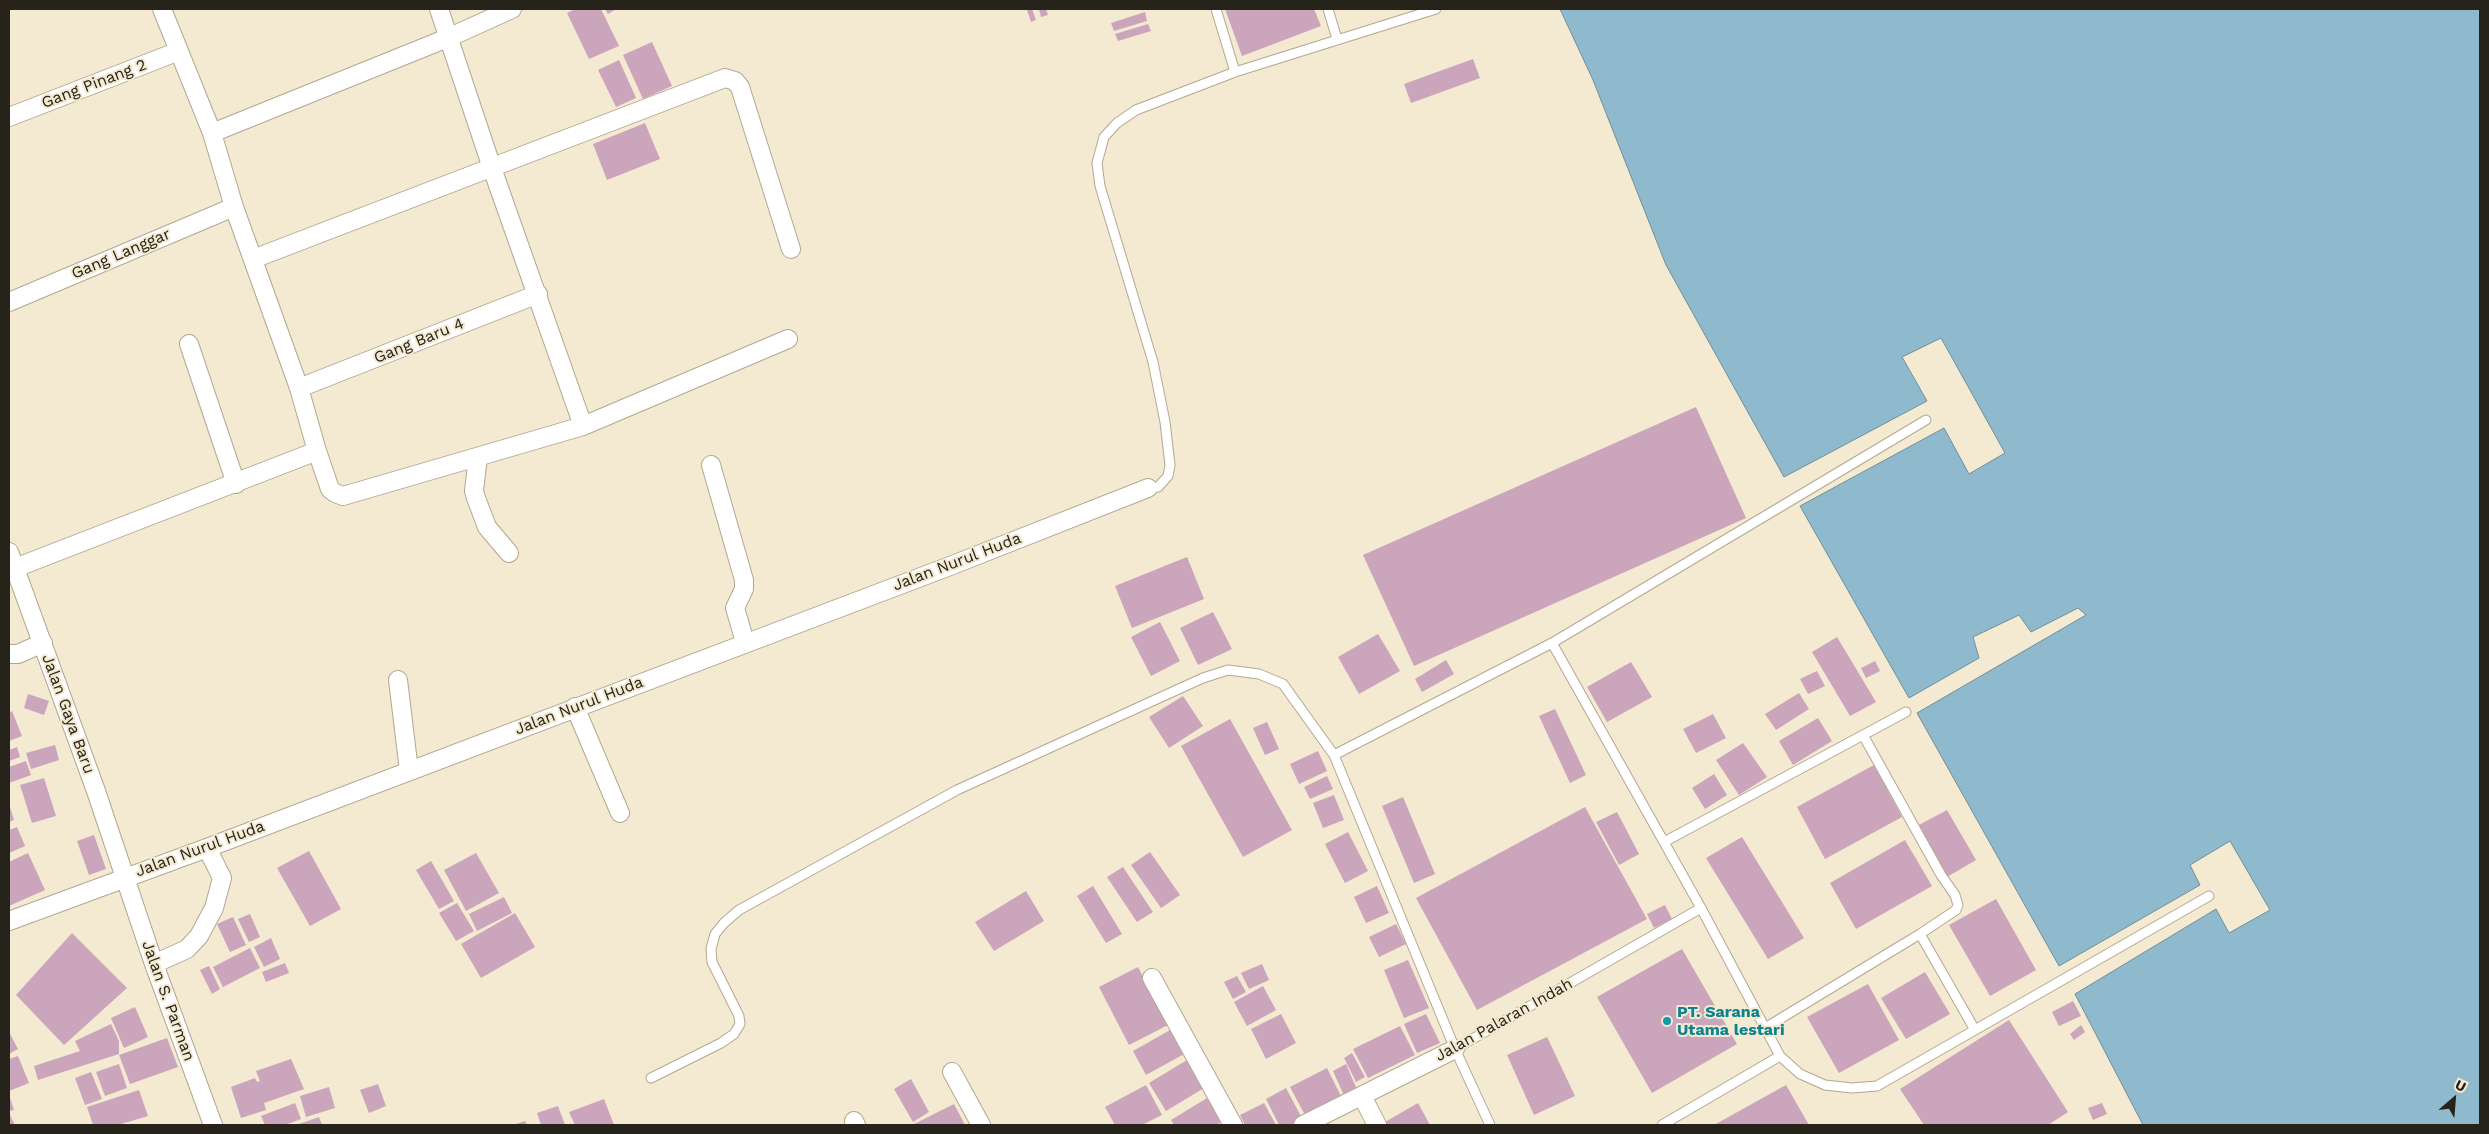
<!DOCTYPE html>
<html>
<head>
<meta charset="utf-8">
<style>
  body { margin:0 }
  #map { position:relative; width:2489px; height:1134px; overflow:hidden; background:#f4e9d1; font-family:"Work Sans",sans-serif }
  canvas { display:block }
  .frame { position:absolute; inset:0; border:10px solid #26231a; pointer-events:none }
  .north { position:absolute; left:2429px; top:1074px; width:50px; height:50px; -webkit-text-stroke:4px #f4e9d1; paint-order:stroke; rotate:27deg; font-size:14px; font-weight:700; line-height:20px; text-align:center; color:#26231a }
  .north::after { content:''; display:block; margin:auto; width:18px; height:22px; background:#26231a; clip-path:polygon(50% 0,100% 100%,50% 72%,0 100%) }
</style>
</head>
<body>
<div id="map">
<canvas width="2489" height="1134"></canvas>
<div class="frame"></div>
<div class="north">U</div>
</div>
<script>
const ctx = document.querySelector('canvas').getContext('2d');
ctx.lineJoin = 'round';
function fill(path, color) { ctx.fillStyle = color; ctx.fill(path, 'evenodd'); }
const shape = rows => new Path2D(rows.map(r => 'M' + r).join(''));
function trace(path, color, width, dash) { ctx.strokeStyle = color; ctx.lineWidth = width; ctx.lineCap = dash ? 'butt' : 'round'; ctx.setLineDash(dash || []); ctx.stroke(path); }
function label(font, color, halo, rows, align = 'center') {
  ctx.font = font + ' "Work Sans",sans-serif'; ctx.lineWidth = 4; ctx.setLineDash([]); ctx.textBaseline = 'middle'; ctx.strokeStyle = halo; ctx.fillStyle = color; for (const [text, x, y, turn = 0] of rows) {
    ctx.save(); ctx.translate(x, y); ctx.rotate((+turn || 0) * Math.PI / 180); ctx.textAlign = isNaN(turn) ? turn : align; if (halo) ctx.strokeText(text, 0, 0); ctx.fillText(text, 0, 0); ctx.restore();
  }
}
const water = shape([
  [1560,9,2480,9,2480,1125,2143,1125,2075,994,2216,909,2229,933,2270,910,2230,841,2190,865,2200,885,2059,966,1917,713,2086,615,2078,608,2031,632,2019,615,1973,637,1979,658,1909,698,1800,506,1944,428,1969,474,2005,453,1941,338,1902,357,1927,401,1784,477,1666,265,1593,80,1560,9]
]);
const building = shape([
  [575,9,601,9,619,46,589,59,567,13],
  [605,9,616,9,608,14],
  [1032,9,1036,20,1031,22,1027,10],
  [1039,9,1046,9,1048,15,1041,17],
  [1225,9,1314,9,1321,26,1242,56],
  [1145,12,1147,21,1114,31,1111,23],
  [1148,24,1151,31,1118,41,1115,34],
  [652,42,672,86,643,99,623,55],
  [1473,59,1480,78,1411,103,1404,84],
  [619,60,636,98,616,107,598,70],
  [645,123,660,159,607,180,593,144],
  [1696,407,1746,518,1414,666,1363,555],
  [1187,557,1204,599,1132,628,1115,586],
  [1213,612,1232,649,1198,665,1180,628],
  [1160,622,1180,661,1151,676,1131,637],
  [1378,634,1400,671,1359,694,1338,657],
  [1837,637,1876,702,1850,716,1812,652],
  [1446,660,1454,674,1422,692,1415,679],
  [1875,661,1880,671,1866,678,1861,668],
  [1631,662,1652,697,1607,722,1587,687],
  [1817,671,1825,686,1808,694,1800,679],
  [1799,693,1809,709,1776,730,1765,714],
  [28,694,49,701,44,715,24,708],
  [1183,696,1203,726,1169,748,1149,717],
  [1555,709,1586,775,1570,783,1539,716],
  [12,711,22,736,9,741,9,713],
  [1713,714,1726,738,1696,753,1683,729],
  [1818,718,1832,741,1793,765,1779,741],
  [1230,719,1292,830,1243,857,1181,746],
  [1267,722,1279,749,1265,755,1253,728],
  [1743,743,1767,777,1739,795,1716,760],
  [55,745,59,760,31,769,26,753],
  [17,747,20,757,9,761,9,750],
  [1318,751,1327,771,1299,784,1290,764],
  [26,761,31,775,9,783,9,767],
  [1874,765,1902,817,1825,859,1797,807],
  [1714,774,1727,795,1705,809,1692,788],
  [1327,776,1333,789,1310,799,1304,787],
  [44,778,56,816,32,823,20,785],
  [1334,795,1344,820,1323,828,1313,803],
  [1403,797,1435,874,1414,883,1382,806],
  [9,804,14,820,9,822],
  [1585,807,1647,919,1477,1010,1416,898],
  [1947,810,1976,860,1947,877,1917,826],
  [1617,812,1639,854,1619,865,1596,822],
  [17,827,25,846,9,853,9,830],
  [1348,832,1368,871,1345,883,1325,844],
  [94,835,106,869,89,875,77,841],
  [1742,837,1804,938,1768,959,1706,858],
  [1905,840,1932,886,1856,929,1830,883],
  [309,851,341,909,310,926,277,868],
  [1150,852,1180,895,1161,908,1131,865],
  [28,853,45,890,9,906,9,862],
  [476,853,499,893,466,911,444,870],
  [431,861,454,901,439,909,416,870],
  [1123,867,1153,912,1137,922,1107,877],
  [1093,886,1122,934,1106,943,1077,896],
  [1377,886,1389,913,1366,923,1354,897],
  [1026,891,1044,921,994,951,975,922],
  [504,897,512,913,477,931,469,914],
  [1996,899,2036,970,1990,996,1949,925],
  [457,903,474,931,456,941,439,913],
  [1665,905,1672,919,1654,928,1647,914],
  [515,913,535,947,481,978,461,944],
  [250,914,260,937,249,942,238,919],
  [233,917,246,945,230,952,217,924],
  [1396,924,1406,944,1379,957,1369,937],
  [72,933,127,988,64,1045,16,995],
  [271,938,280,959,264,967,254,947],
  [250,948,260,968,223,987,213,967],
  [1682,949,1737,1044,1652,1093,1597,997],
  [1408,960,1429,1008,1404,1018,1384,970],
  [285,963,289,973,266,982,262,972],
  [1262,964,1269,980,1249,989,1241,973],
  [209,966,220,989,212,994,200,970],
  [1138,967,1168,1025,1129,1045,1099,987],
  [1925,972,1950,1014,1906,1039,1881,998],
  [1237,976,1246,992,1233,999,1224,982],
  [1868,984,1899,1040,1839,1073,1807,1017],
  [1263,986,1276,1010,1247,1026,1234,1002],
  [2073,1001,2081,1016,2059,1026,2052,1012],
  [135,1007,148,1037,124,1048,111,1018],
  [1281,1014,1296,1043,1266,1059,1251,1029],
  [1426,1014,1440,1043,1417,1053,1404,1024],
  [2009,1020,2068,1112,2048,1125,1924,1125,1900,1089],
  [111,1024,119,1041,119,1054,38,1080,34,1066,80,1051,75,1041],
  [2081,1025,2085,1032,2074,1040,2070,1034],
  [1400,1026,1415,1055,1368,1078,1353,1049],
  [1172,1029,1186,1053,1146,1075,1133,1051],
  [9,1032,18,1049,9,1054],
  [1547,1037,1575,1096,1534,1115,1507,1055],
  [167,1038,178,1067,130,1084,119,1055],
  [1352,1053,1365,1077,1356,1082,1344,1058],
  [18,1056,29,1083,9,1091,9,1059],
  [291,1059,304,1089,264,1103,266,1110,241,1118,231,1087,255,1078,257,1082,260,1081,256,1071],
  [1187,1060,1204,1088,1166,1111,1149,1083],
  [119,1064,127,1088,105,1096,96,1072],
  [1346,1064,1358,1092,1345,1098,1333,1071],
  [1327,1068,1342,1098,1306,1117,1290,1087],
  [91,1072,102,1099,85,1105,75,1078],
  [911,1079,929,1112,913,1122,894,1089],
  [378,1084,386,1106,369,1113,360,1090],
  [1146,1085,1162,1115,1142,1125,1115,1125,1105,1107],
  [1786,1085,1809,1125,1714,1125],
  [329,1087,335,1108,306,1117,300,1096],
  [1286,1088,1304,1122,1298,1125,1279,1125,1266,1099],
  [139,1090,148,1116,118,1125,93,1125,87,1107],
  [9,1095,14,1110,9,1111],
  [1212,1095,1227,1119,1216,1125,1174,1125,1171,1120],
  [604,1099,614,1125,575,1125,569,1112],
  [295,1103,301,1119,285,1125,265,1125,261,1116],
  [1264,1103,1276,1125,1245,1125,1240,1115],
  [1418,1103,1430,1125,1386,1125,1385,1122],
  [2102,1103,2107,1114,2093,1120,2088,1108],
  [954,1104,965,1125,915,1125,914,1124],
  [558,1106,565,1125,541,1125,537,1113],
  [9,1115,10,1115,15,1125,9,1125],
  [319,1117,322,1125,296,1125],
  [525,1121,527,1125,513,1125]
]);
const service = shape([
  [1216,9,1235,72],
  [1328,9,1337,39],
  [1148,488,1158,487,1168,476,1170,465,1165,422,1153,362,1100,186,1097,163,1104,137,1117,123,1136,110,1235,72,1436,9],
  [1552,643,1926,420],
  [1664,842,1906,712],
  [1920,934,1975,1030],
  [1765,1028,1920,934,1956,910,1958,905,1955,895,1941,875,1863,735],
  [1455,1049,1701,908],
  [651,1078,721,1043,734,1034,740,1024,739,1016,712,962,711,949,715,934,724,923,739,910,957,790,1203,678,1228,670,1259,674,1283,684,1334,755],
  [1490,1125,1455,1049,1334,755,1552,643,1701,908,1780,1056,1800,1074,1825,1085,1852,1088,1877,1086,2209,896],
  [1662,1125,1780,1056]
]);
const minor = shape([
  [162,9,212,133,234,207,299,388,317,451,330,489,335,493,343,496,583,426,788,339],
  [439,9,492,168,583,426],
  [9,117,179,51],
  [212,133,450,37,512,9],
  [253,259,725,78,735,81,740,87,791,249],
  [9,302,234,207],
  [189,344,236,484],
  [299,388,538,294],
  [478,457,474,491,476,498,487,527,509,553],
  [711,465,744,580,744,589,735,608,745,642],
  [9,552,96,791,154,964,213,1125],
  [15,568,317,451],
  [9,654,18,654,43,643],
  [398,680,409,771],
  [575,707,620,813],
  [9,921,207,848,950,566,1148,488],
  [154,964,187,949,199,936,214,908,222,878,207,848],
  [1152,978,1233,1125],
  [952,1072,981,1125],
  [1362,1096,1377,1125],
  [854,1121,856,1125],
  [1303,1125,1455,1049]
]);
const markers = [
  [1667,1021,5,"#0f9aa8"]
];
const streetNames = [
  ["Gang Pinang 2",94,84,-21],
  ["Gang Langgar",121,254,-23],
  ["Gang Baru 4",419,341,-22],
  ["Jalan Nurul Huda",957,562,-21],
  ["Jalan Nurul Huda",579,706,-21],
  ["Jalan Gaya Baru",68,714,70],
  ["Jalan Nurul Huda",200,849,-20],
  ["Jalan S. Parman",168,1001,70],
  ["Jalan Palaran Indah",1504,1020,-29]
];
const cultureNames = [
  ["PT. Sarana",1677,1012],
  ["Utama lestari",1677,1030]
];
fill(water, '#8fbace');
trace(water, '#708d98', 1);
fill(building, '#cba5bc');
trace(service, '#b2a891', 11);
trace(minor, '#b2a891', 20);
trace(service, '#fff', 9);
trace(minor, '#fff', 18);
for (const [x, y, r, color] of markers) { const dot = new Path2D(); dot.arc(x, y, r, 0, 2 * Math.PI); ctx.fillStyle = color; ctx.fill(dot); trace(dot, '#f4e9d1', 2); }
label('16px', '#26231a', '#f4e9d1', streetNames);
label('bold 16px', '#0d838f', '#f4e9d1', cultureNames, 'left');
</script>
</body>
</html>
